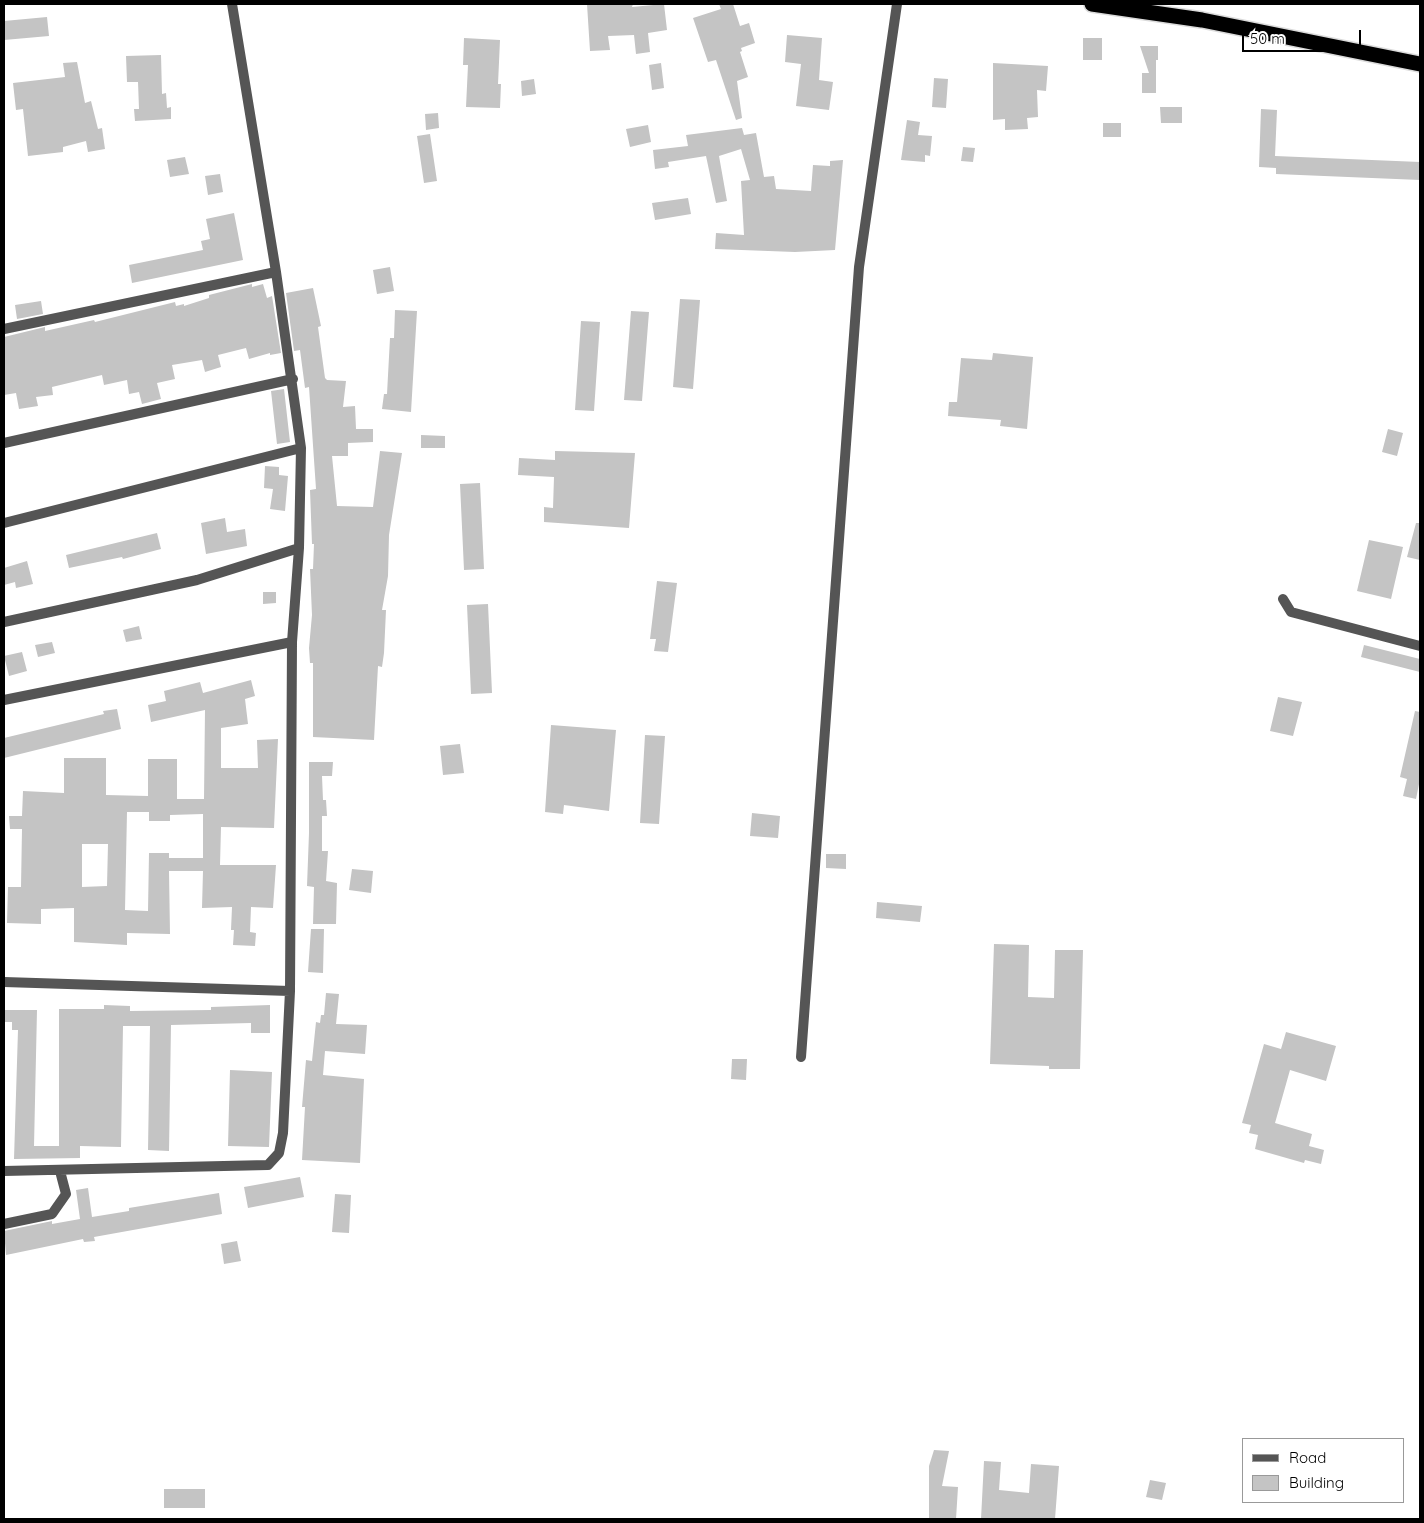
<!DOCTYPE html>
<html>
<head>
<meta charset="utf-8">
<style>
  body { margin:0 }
  #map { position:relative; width:1424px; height:1523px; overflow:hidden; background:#fff; font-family:Quicksand,sans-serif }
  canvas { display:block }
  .frame { position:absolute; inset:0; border:5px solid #000; pointer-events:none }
  .legend { position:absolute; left:1242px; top:1438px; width:162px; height:65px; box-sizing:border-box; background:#fff; border:1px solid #999; margin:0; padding:6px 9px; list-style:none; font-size:15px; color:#000 }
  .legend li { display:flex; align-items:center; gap:10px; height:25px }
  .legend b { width:25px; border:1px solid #999 }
  .scale { position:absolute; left:1242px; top:30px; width:119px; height:22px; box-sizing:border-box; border:2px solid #000; border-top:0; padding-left:6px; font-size:15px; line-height:18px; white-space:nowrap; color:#000; -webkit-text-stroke:4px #fff; paint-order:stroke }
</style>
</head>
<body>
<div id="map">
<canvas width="1424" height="1523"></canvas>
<div class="frame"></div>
<ul class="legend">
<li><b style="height:6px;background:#555"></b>Road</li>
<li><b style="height:14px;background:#c4c4c4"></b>Building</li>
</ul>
<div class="scale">50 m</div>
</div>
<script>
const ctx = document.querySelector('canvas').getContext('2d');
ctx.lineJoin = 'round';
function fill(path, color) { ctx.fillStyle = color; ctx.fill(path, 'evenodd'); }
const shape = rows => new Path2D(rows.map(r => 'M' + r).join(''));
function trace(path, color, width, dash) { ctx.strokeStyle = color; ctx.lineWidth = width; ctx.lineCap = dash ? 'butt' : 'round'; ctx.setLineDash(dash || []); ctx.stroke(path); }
const building = shape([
  [587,4,633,4,632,7,664,4,667,30,648,33,650,52,636,54,634,35,608,36,610,50,590,51],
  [719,4,733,4,740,26,749,23,755,43,741,48,742,51,740,52,748,77,737,81,742,118,736,120,716,60,708,62,693,18,721,9],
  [47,17,49,36,4,40,4,21],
  [787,35,822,38,819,80,833,82,829,110,796,106,801,64,785,62],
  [464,38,500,40,498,84,501,84,500,108,466,107,468,65,463,65],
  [1083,38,1102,38,1102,60,1083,60],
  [1140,46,1158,46,1158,60,1156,60,1156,93,1142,93,1142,73,1149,73],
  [161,55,162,94,166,93,167,108,171,107,171,119,135,121,134,109,139,109,138,82,127,82,126,56],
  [77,62,85,103,91,101,98,129,102,128,105,149,88,152,86,141,63,147,63,152,28,156,23,109,16,110,13,83,65,77,63,63],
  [661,63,664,88,652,90,649,65],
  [993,63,1048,66,1046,91,1037,90,1038,117,1027,118,1028,129,1005,130,1005,119,993,120],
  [934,78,948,79,946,108,932,107],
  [534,79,536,94,522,96,521,81],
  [1160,107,1182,107,1182,123,1161,123],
  [1261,109,1277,110,1275,156,1420,162,1420,180,1276,174,1276,168,1259,167],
  [438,113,439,128,426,130,425,114],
  [907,120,920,122,918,135,932,136,930,156,925,155,925,162,901,160],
  [1103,123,1121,123,1121,137,1103,137],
  [648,125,651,142,630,147,626,129],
  [742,128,744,135,756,133,764,177,774,176,776,189,811,191,813,165,830,166,830,161,843,160,835,250,795,252,715,249,716,233,744,235,741,181,750,180,741,149,719,156,727,201,716,203,706,156,668,162,669,167,655,169,653,150,688,146,686,135],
  [430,134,437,181,424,183,417,136],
  [963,147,975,148,973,162,961,161],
  [185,157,189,174,170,177,167,160],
  [220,174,223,192,208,195,205,176],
  [688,198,691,214,655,220,652,203],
  [234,213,243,260,132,283,129,265,203,250,201,241,210,239,206,219],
  [390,267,394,291,377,294,373,270],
  [252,284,252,287,263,284,267,298,272,296,281,353,270,355,270,353,249,359,246,348,218,355,221,367,205,372,202,360,172,365,175,379,157,383,161,399,142,404,139,392,129,394,127,380,104,385,102,375,52,387,53,395,36,397,38,406,19,409,16,393,4,395,4,337,45,327,45,331,94,320,95,322,175,302,176,306,184,304,184,306,209,298,209,295],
  [313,288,321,326,318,327,325,378,327,380,346,381,343,407,355,406,356,429,373,429,373,442,348,443,348,456,332,456,337,506,373,507,380,451,402,453,389,535,388,576,382,610,386,610,384,653,382,667,378,666,374,740,313,737,313,663,310,663,309,648,312,615,310,569,313,569,314,544,312,544,310,490,316,489,309,387,305,388,300,350,294,351,286,293],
  [680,299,700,300,693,389,673,387],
  [41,301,43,314,17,319,15,305],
  [395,310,417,311,411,412,382,409,384,394,387,394,390,338,394,338],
  [631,311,649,312,642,401,624,400],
  [581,321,600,322,594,411,575,410],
  [993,353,1033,357,1027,429,1000,426,1001,420,948,416,949,402,957,402,961,358,992,360],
  [284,389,290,442,277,444,271,391],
  [1388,429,1403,433,1397,456,1382,452],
  [421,435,445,436,445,448,421,448],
  [555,451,635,453,629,528,544,522,544,507,553,508,554,477,518,475,519,458,555,460],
  [265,466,279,467,279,475,288,476,285,511,270,509,273,489,264,488],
  [480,483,484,569,464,570,460,484],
  [225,518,227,532,245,529,247,546,206,554,201,523],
  [1416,523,1420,523,1420,560,1407,557],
  [157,533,161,549,123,559,122,557,69,568,66,555],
  [1369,540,1403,547,1391,599,1357,591],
  [27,561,33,584,16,588,15,582,4,585,4,568],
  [657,581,677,583,668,652,654,651,656,639,650,639],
  [263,592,276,592,276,603,263,604],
  [488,604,492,693,471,694,467,605],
  [139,626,142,639,126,642,123,630],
  [52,642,55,653,38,657,35,645],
  [1364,645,1420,659,1420,672,1361,657],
  [22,652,27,671,9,676,4,656],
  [251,680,255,696,245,699,248,724,221,728,221,768,258,768,257,740,278,739,274,828,221,827,220,865,276,865,273,908,251,907,250,932,256,933,255,946,233,945,234,930,231,930,232,907,202,908,203,871,169,871,170,934,127,933,127,945,74,942,74,908,41,909,41,924,7,923,8,887,21,887,22,829,10,829,9,816,22,816,23,791,64,793,64,758,106,758,106,795,148,796,148,759,177,759,177,799,204,799,205,710,151,722,148,705,166,701,164,691,200,682,203,693],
  [127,812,149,812,149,821,170,821,170,815,203,814,203,858,169,858,169,853,149,853,148,911,125,910],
  [82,844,108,844,107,886,82,887],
  [1278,697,1302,702,1293,736,1270,731],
  [117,709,121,729,4,758,4,738,104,714,103,711],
  [1415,711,1420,712,1420,779,1416,799,1403,796,1407,779,1400,777],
  [551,725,616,730,609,811,564,805,563,814,545,812],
  [645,735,665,736,659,824,640,823],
  [460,744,464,773,443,775,440,746],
  [309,762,333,762,332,776,322,776,323,800,326,800,327,816,322,816,322,851,328,851,326,881,337,883,336,924,313,924,314,887,307,886,309,833],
  [752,813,780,816,778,838,750,836],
  [826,854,846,854,846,869,826,868],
  [352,869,373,871,371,893,349,890],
  [877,902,922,906,920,922,876,918],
  [311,929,324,929,323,973,308,972],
  [994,944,1029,945,1028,997,1054,998,1055,950,1083,950,1080,1069,1049,1069,1049,1066,990,1064],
  [326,993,339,994,336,1024,367,1025,365,1054,325,1051,323,1075,364,1079,360,1163,302,1160,305,1107,302,1107,306,1060,312,1061,316,1022,320,1023,321,1015,324,1015],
  [104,1005,130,1006,130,1011,211,1010,211,1007,270,1005,270,1033,251,1033,251,1023,171,1025,169,1151,148,1150,150,1026,123,1026,121,1147,80,1146,80,1158,14,1159,18,1030,12,1030,12,1022,4,1022,4,1010,37,1010,34,1146,59,1146,59,1009,104,1009],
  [1286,1032,1336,1046,1326,1081,1290,1070,1275,1123,1312,1134,1309,1146,1324,1150,1321,1164,1305,1160,1304,1163,1255,1149,1258,1135,1249,1133,1251,1125,1242,1123,1264,1044,1281,1049],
  [732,1059,747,1059,746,1080,731,1079],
  [230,1070,272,1072,269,1147,228,1146],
  [300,1177,304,1197,248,1208,244,1187],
  [88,1188,92,1217,129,1211,129,1208,219,1193,222,1214,94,1237,95,1241,84,1242,83,1239,6,1255,4,1231,52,1221,52,1224,80,1219,76,1190],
  [335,1194,351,1195,349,1233,332,1232],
  [237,1241,241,1261,224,1264,221,1244],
  [934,1450,949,1451,942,1486,958,1487,956,1519,929,1519,929,1466],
  [984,1461,1001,1462,999,1490,1029,1493,1031,1464,1059,1466,1055,1519,981,1519],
  [1150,1480,1166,1483,1162,1500,1146,1497],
  [164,1489,205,1489,205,1508,164,1508]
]);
const street = shape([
  [4,329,276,272],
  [4,443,293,379],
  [4,523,301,448],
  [1283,599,1291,612,1420,646],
  [4,622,197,580,299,548],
  [4,700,292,642],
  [4,982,290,991],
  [801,1057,859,267,897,4],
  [4,1171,268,1165,279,1153,283,1133,290,991,292,642,299,548,301,448,276,272,232,4],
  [4,1224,52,1214,66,1194,60,1171]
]);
const highway = shape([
  [1092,4,1202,20,1420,64]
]);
fill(building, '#c4c4c4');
trace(highway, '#dbdbdb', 18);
trace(street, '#555', 10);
trace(highway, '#000', 15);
</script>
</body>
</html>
